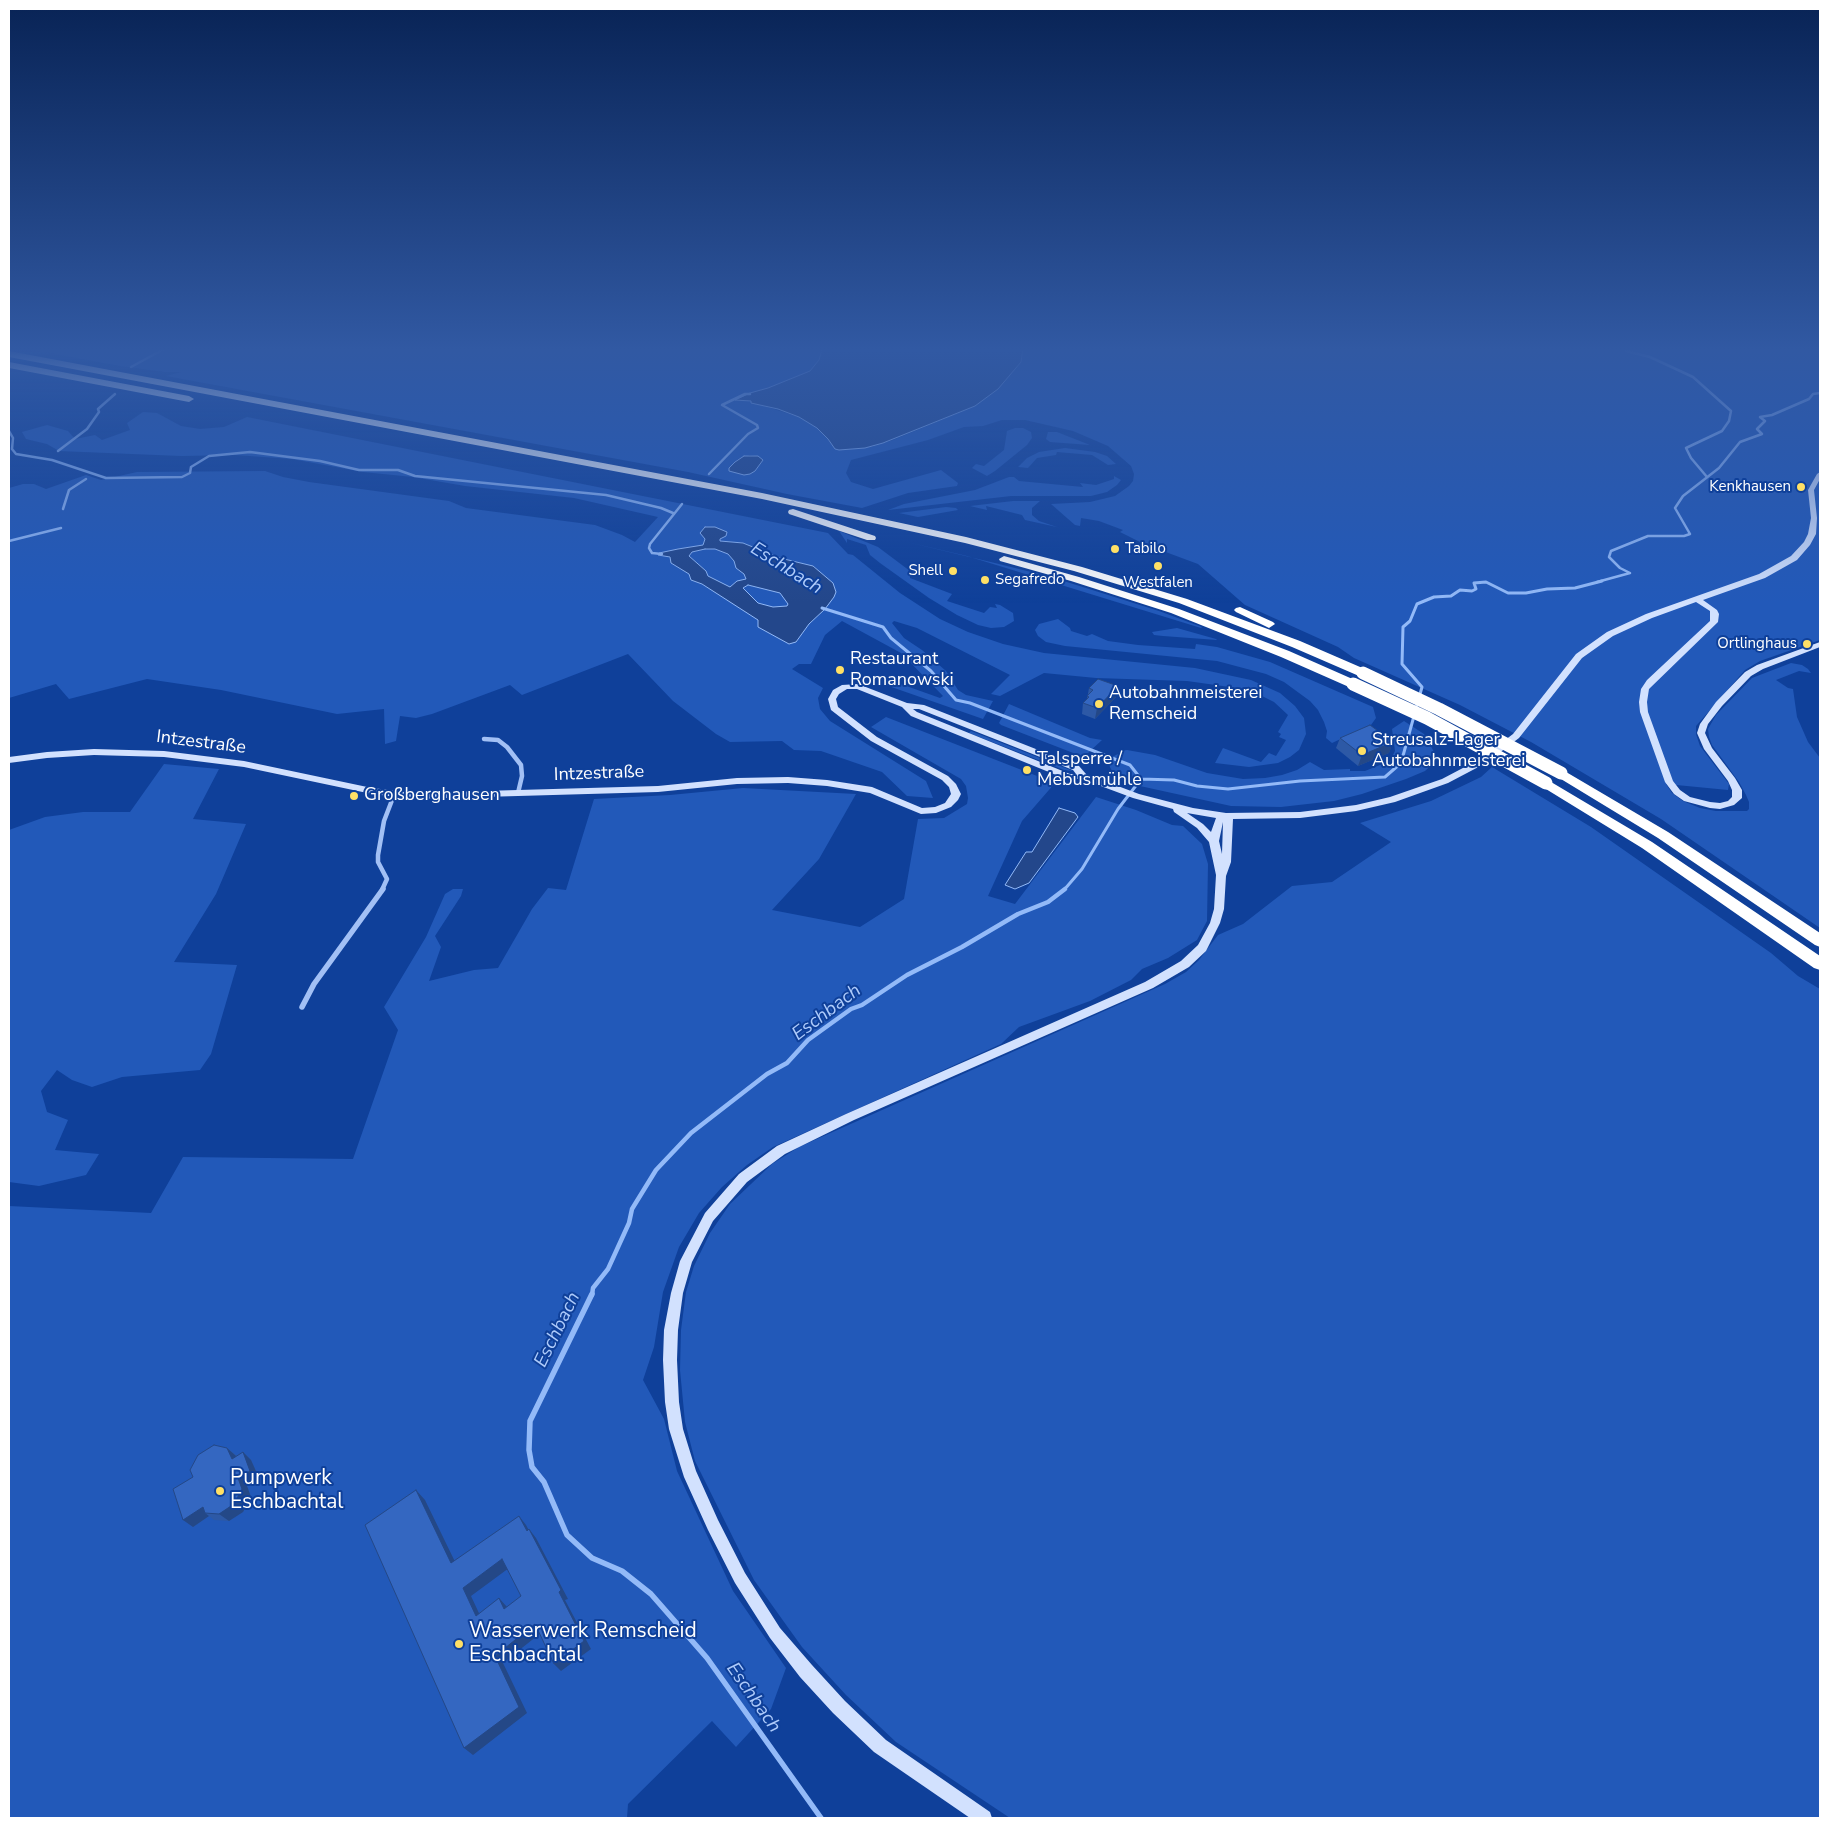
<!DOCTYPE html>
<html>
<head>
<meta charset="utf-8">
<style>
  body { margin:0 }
  #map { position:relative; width:1829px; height:1827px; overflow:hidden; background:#0f409a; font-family:"Nunito Sans",sans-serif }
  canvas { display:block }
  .frame { position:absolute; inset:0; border:10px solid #fff; pointer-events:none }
</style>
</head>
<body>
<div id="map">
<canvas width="1829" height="1827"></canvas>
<div class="frame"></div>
</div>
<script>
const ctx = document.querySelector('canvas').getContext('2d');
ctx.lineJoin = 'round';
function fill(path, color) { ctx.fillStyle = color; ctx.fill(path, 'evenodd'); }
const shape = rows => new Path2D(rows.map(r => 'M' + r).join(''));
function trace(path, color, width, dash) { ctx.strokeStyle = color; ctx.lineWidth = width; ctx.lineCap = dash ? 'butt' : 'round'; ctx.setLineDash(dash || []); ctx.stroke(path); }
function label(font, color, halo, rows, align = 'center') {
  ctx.font = font + ' "Nunito Sans",sans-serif'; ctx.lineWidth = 4; ctx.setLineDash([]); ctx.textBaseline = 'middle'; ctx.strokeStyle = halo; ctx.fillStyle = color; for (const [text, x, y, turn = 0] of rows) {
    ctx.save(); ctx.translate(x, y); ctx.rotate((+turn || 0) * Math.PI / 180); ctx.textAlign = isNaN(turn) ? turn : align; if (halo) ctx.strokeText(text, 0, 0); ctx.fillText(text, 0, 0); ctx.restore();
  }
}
const green = shape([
  [17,347,823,347,819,360,810,371,768,388,750,393,748,401,799,417,817,428,832,444,856,448,871,447,893,440,975,406,1021,356,1023,347,1820,347,1820,640,1760,661,1745,670,1696,726,1696,734,1700,746,1729,784,1728,790,1666,784,1672,793,1683,801,1700,808,1716,811,1747,811,1749,809,1749,802,1746,795,1739,782,1712,745,1709,737,1708,729,1716,715,1752,678,1791,663,1802,665,1808,669,1811,673,1799,671,1776,680,1788,688,1793,689,1797,717,1808,742,1820,758,1820,928,1661,819,1531,742,1460,705,1354,658,1338,647,1245,605,1198,564,1144,544,1120,532,1123,530,1099,521,1081,518,1080,526,1075,525,1051,504,1090,502,1115,496,1129,486,1133,481,1134,474,1131,466,1108,446,1073,431,1025,420,1002,420,983,426,964,427,928,440,851,460,846,473,851,482,873,489,941,470,958,483,957,486,908,493,862,508,787,494,688,472,166,376,181,372,165,372,120,366],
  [750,455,758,456,762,462,755,471,729,468,738,459],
  [143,412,157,413,181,426,200,429,224,427,247,417,828,533,848,554,853,555,900,593,940,619,968,632,1003,644,1044,653,1195,668,1251,680,1280,693,1295,706,1304,718,1306,734,1299,750,1290,757,1278,763,1249,767,1215,763,1223,748,1261,762,1269,753,1276,756,1286,740,1279,737,1281,734,1278,732,1288,715,1274,702,1256,693,1244,689,1187,681,1096,678,1044,673,1000,696,991,694,1010,675,917,628,894,621,892,623,904,638,922,650,946,671,958,690,966,695,993,701,983,719,880,683,884,678,940,698,943,696,901,653,842,621,825,635,811,664,799,664,792,669,823,688,818,698,820,709,830,721,926,781,933,798,907,796,882,772,821,751,794,750,782,741,730,742,716,734,673,701,628,654,522,695,510,685,432,714,416,718,400,716,396,741,385,744,384,709,337,714,221,690,147,679,69,699,56,684,9,698,9,488,23,484,34,484,46,489,86,475,101,480,137,472,265,471,283,477,309,482,449,501,466,508,595,525,622,535,635,542,658,517,574,498,465,486,413,477,363,472,292,459,235,455,181,456,59,451,47,444,26,439,22,432,47,425,68,431,75,439,95,435,102,440,130,430,127,423],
  [700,533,723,537,719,541,743,543,780,558,805,564,820,614,809,624,796,642,702,584,691,580,689,574,671,563,671,559,666,555,678,549,703,545,705,539],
  [1015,428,1023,428,1031,432,1032,438,1027,445,995,471,987,476,972,468,976,464,984,466,1004,450,1007,431],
  [1048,432,1057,432,1090,445,1050,442,1046,439],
  [1065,448,1095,452,1107,456,1116,464,1108,465,1092,455,1057,452,1056,455,1037,458,1028,468,1018,467,1027,458,1039,452],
  [1114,476,1121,480,1117,485,1107,492,1091,496,1011,496,888,510,904,504,975,490,1009,477,1014,477,1019,481,1083,487,1080,483,1096,485,1114,479],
  [1013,501,1040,501,1032,508,1032,515,1039,521,1057,527,1025,520,1022,515,986,506,987,510,970,506],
  [946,507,956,508,958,510,918,517,899,513],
  [839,531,878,547,910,571,910,578,952,594,947,601,984,613,990,607,997,608,995,604,1000,605,1013,613,1014,621,1004,627,991,628,978,625,957,615,929,598,880,563,870,555,866,545,847,539,847,543],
  [907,542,999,564,1051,577,1159,611,1202,627,1201,628,967,556],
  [705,549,715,549,728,554,734,561,736,568,744,574,746,579,737,581,730,587,708,576,706,571,689,556,692,552],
  [748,585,780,593,789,604,787,606,773,607,758,603,742,588],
  [1058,619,1070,628,1071,631,1087,636,1092,634,1108,641,1138,645,1195,649,1196,644,1217,647,1270,662,1373,707,1376,718,1371,725,1332,743,1326,738,1327,731,1324,722,1318,710,1310,701,1284,682,1266,674,1217,661,1065,646,1046,642,1038,636,1035,630,1039,624],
  [1177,628,1216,639,1217,640,1163,636,1154,635,1152,632],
  [1009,704,1090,738,1102,740,1088,753,1081,756,1001,725,999,723],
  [886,717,1055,783,1022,821,988,896,1015,904,1096,797,1136,810,1172,825,1183,826,1202,844,1208,864,1207,921,1197,940,1168,958,1142,969,1131,980,1090,1001,1019,1027,1001,1044,773,1147,747,1165,722,1187,699,1213,679,1247,663,1292,654,1347,643,1380,664,1419,677,1471,733,1591,786,1668,771,1709,736,1747,712,1721,628,1804,627,1818,9,1818,9,1206,151,1213,183,1157,353,1159,398,1030,384,1007,426,937,445,894,453,889,463,889,461,896,435,936,441,947,429,981,474,970,498,968,532,909,548,888,566,890,594,799,670,795,743,788,856,794,819,859,772,910,860,927,904,899,918,819,944,818,967,804,968,798,966,786,961,779,871,727],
  [1404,721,1424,734,1438,759,1425,771,1406,779,1362,794,1334,801,1281,807,1231,806,1140,786,1121,778,1112,771,1109,765,1110,760,1114,756,1120,753,1120,751,1127,750,1155,755,1207,773,1243,779,1265,778,1282,775,1297,770,1310,762,1324,770,1350,769,1350,771,1365,771,1390,761,1395,751,1392,729],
  [971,731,1073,771,1064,770,969,733],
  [164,764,219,769,193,819,246,824,216,894,174,962,237,965,211,1054,200,1070,122,1077,92,1087,72,1080,57,1070,41,1091,47,1112,68,1120,55,1150,99,1154,86,1175,39,1186,9,1182,9,830,45,817,83,812,130,812],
  [1492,767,1591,827,1771,953,1798,976,1820,989,1820,1818,1010,1818,896,1742,846,1695,802,1647,754,1580,695,1461,685,1422,680,1370,681,1330,686,1292,694,1266,710,1233,730,1204,772,1164,799,1147,1165,984,1186,972,1199,960,1218,935,1243,924,1292,886,1332,882,1391,842,1360,823,1431,801,1481,777]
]);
const water = shape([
  [823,347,1023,347,1021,362,998,389,975,406,883,443,865,448,839,450,835,449,828,439,817,428,799,417,778,409,751,403,751,401,735,400,750,393,768,388,810,371,819,360,823,347],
  [744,456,758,456,763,460,755,471,750,474,744,475,729,471,729,468,735,462,744,456],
  [705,527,715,527,727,532,726,536,720,539,720,541,743,543,780,558,813,566,833,583,836,592,834,597,825,609,809,624,796,642,789,644,758,627,758,620,702,584,691,580,689,574,671,563,670,557,658,555,659,553,678,549,703,545,705,539,700,533,705,527],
  [705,549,715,549,728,554,734,561,736,568,744,574,746,579,737,581,730,587,708,576,706,571,689,556,692,552,705,549],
  [748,585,780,593,788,604,787,606,773,607,758,603,743,588,748,585],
  [1059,808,1075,813,1078,817,1029,883,1015,889,1005,885,1026,852,1032,852,1059,808]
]);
const streamFar3 = shape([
  [1622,347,1626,351,1650,357,1693,377,1731,411,1729,421,1722,431,1686,448,1691,458,1707,477],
  [131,367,164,349],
  [9,431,13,438,12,449,16,454,52,460,106,478,182,477,190,473,191,467,209,456,250,452,320,461,359,470,398,470,415,476,606,495,661,508,673,513],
  [58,451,87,429,99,412,98,409,115,394],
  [709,474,748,434,758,428,757,425,722,405,745,394,750,394],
  [63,509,69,490,86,479],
  [9,541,61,528],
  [662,554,652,553,649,548,650,544,682,504],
  [1597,582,1630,573,1620,568,1609,557,1611,551,1648,536,1684,536,1690,534,1675,508,1683,496,1719,468,1740,442,1762,434,1757,429,1765,421,1760,417,1772,415,1809,399,1813,394,1820,393]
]);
const streamFar2 = shape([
  [822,608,883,627,891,638,931,671,956,700,970,703,1130,765,1141,779,1118,809,1082,869,1064,890],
  [1141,779,1174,780,1197,786,1228,789,1300,781,1385,777,1401,763,1422,687,1402,664,1403,627,1410,621,1417,604,1434,597,1451,596,1460,590,1472,591,1476,589,1474,583,1486,582,1508,593,1526,593,1547,589,1575,588,1602,581]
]);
const streamFar1 = shape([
  [592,1295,593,1288,608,1269,629,1223,632,1209,656,1170,691,1133,767,1074,787,1063,808,1040,851,1009,862,1005,907,975,962,947,1018,914,1048,902,1065,889]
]);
const stream = shape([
  [592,1294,530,1421,529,1450,532,1467,544,1482,567,1535,592,1558,622,1571,651,1594,707,1658,821,1818]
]);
const streetFar1 = shape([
  [484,739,498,740,507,747,521,765,522,776,518,793],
  [382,890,387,879,378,862,378,855,384,821,394,795]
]);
const street = shape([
  [302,1007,314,984,383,889]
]);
const secondary = shape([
  [1820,472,1820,479,1814,490,1817,518,1816,534,1810,545,1797,560,1765,578,1703,600,1717,610,1719,614,1718,622,1649,689,1647,702,1648,712,1673,781,1680,790,1690,797,1710,802,1720,803,1728,801,1732,797,1732,790,1728,781,1704,749,1697,733,1700,724,1716,702,1745,672,1757,665,1820,642,1820,647,1763,669,1751,676,1722,706,1708,724,1705,733,1712,748,1735,778,1742,790,1742,798,1734,805,1720,809,1710,808,1684,801,1674,794,1665,782,1640,712,1639,702,1641,689,1647,680,1710,621,1710,611,1696,602,1652,618,1613,636,1582,658,1519,738,1486,763,1448,783,1395,802,1356,811,1300,818,1233,819,1231,862,1226,876,1224,909,1220,923,1206,951,1189,967,1153,988,854,1120,785,1154,747,1182,713,1221,692,1262,683,1293,678,1330,677,1360,679,1402,683,1429,696,1471,718,1520,745,1573,780,1628,812,1665,845,1701,886,1740,990,1812,992,1818,970,1818,874,1752,833,1713,800,1677,770,1638,735,1583,708,1530,684,1477,669,1429,665,1402,663,1360,664,1330,671,1293,680,1261,705,1213,739,1174,777,1146,846,1114,1145,982,1181,961,1198,945,1210,923,1214,909,1216,875,1209,842,1197,828,1174,812,1173,809,1133,798,1082,779,1066,779,911,716,902,707,857,689,847,689,839,694,836,699,838,707,877,737,948,776,956,784,961,794,958,800,951,807,936,813,921,814,870,793,827,786,788,783,737,784,658,792,413,799,372,794,244,767,164,757,94,755,47,758,9,763,9,757,47,752,94,749,164,751,244,761,372,788,413,793,658,786,737,778,788,777,827,780,872,787,922,808,935,807,945,803,951,794,949,787,942,780,871,741,831,710,828,699,833,690,842,685,858,684,907,703,924,705,1079,766,1086,774,1139,794,1193,808,1226,813,1300,812,1356,805,1390,797,1442,779,1480,759,1513,734,1576,654,1607,632,1646,614,1759,574,1791,556,1804,542,1808,534,1811,518,1808,490,1817,474,1820,472],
  [913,709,919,709,1073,770,1076,774,1070,774,917,712,913,709],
  [1187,813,1216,818,1211,832,1203,824,1187,813],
  [1223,822,1222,854,1219,841,1223,822]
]);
const highway = shape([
  [9,351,762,493,966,537,1082,567,1187,599,1300,641,1367,670,1369,673,1363,677,1359,676,1292,647,1179,603,1074,571,965,543,762,499,9,357,9,351],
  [9,362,189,396,194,399,189,402,9,368,9,362],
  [793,509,875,536,876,538,875,540,867,540,789,514,788,512,789,510,793,509],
  [1004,556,1079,577,1179,609,1289,651,1357,681,1359,684,1353,688,1349,687,1281,657,1171,613,1071,581,1000,561,999,559,1004,556],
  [1240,607,1273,622,1275,624,1269,628,1265,626,1236,612,1234,610,1236,608,1240,607],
  [1561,769,1668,832,1820,933,1820,947,1815,945,1658,838,1556,776,1554,773,1556,770,1561,769],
  [1546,779,1652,842,1820,956,1820,970,1814,968,1642,848,1541,786,1539,783,1541,780,1546,779]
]);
const highwayBridge = shape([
  [1363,673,1439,709,1561,773],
  [1353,684,1427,718,1546,783]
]);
const wall = shape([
  [1089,688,1116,697,1095,719,1082,714,1083,703,1087,699],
  [1340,738,1393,742,1389,753,1358,766,1336,748],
  [227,1448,237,1456,243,1452,251,1460,259,1478,247,1486,251,1497,243,1512,229,1521,214,1520,209,1516,193,1527,193,1477]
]);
const shadedWall = shape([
  [1118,686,1116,697,1095,719,1097,708],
  [1393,742,1389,753,1358,766,1362,755],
  [227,1448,236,1456,241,1467,232,1459],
  [243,1452,251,1460,259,1478,247,1486,251,1497,243,1512,229,1521,219,1514,238,1478],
  [416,1490,425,1500,460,1572,451,1563],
  [203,1507,205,1513,209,1516,193,1527,183,1520],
  [519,1516,526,1525,534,1540,527,1531],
  [529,1529,536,1538,568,1599,565,1600,591,1649,561,1671,554,1664,559,1592],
  [502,1559,509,1568,471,1596,484,1624,476,1616,463,1588],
  [499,1598,507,1607,504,1609],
  [535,1624,542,1632,503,1663,527,1713,473,1755,464,1748,495,1656]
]);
const building = shape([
  [1098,679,1118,686,1097,708,1083,703,1089,697,1087,696,1093,690,1089,688,1098,679],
  [1370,725,1393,742,1362,755,1340,738,1370,725],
  [214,1445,227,1448,232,1459,243,1452,250,1471,238,1478,242,1489,234,1504,219,1514,205,1513,203,1507,183,1520,173,1489,193,1477,190,1470,198,1455,214,1445],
  [416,1490,451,1563,519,1516,527,1531,529,1529,561,1590,559,1592,584,1641,554,1664,535,1624,495,1656,519,1707,464,1748,365,1525,416,1490],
  [502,1559,521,1596,504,1609,499,1598,476,1616,463,1588,502,1559]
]);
const markers = [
  [1801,487,5,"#ffe066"],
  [1115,549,5,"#ffe066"],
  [1158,566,5,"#ffe066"],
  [953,571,5,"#ffe066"],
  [985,580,5,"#ffe066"],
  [1807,644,5,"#ffe066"],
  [840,670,5,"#ffe066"],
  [1099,704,5,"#ffe066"],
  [1362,751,5,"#ffe066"],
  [1027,770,5,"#ffe066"],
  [354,796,5,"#ffe066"],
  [220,1491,5,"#ffe066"],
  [459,1644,5,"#ffe066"]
];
const farPoinames = [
  ["Kenkhausen",1791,487],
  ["Tabilo",1125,549,"left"],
  ["Shell",943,571],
  ["Segafredo",995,580,"left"],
  ["Westfalen",1158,583,"center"],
  ["Ortlinghaus",1797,644]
];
const poiNames = [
  ["Restaurant",850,660],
  ["Romanowski",850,681],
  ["Autobahnmeisterei",1109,694],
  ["Remscheid",1109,715],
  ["Streusalz-Lager",1372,741],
  ["Autobahnmeisterei",1372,762],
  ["Talsperre /",1037,760],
  ["Mebusmühle",1037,781],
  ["Großberghausen",364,796]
];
const streetNames = [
  ["Intzestraße",201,743,7],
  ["Intzestraße",599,774,-2]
];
const waterNames = [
  ["Eschbach",786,569,32],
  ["Eschbach",827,1013,-37],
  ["Eschbach",558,1330,-64],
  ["Eschbach",753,1698,55]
];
const nearPoinames = [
  ["Pumpwerk",230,1479],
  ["Eschbachtal",230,1503],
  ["Wasserwerk Remscheid",469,1632],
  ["Eschbachtal",469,1656]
];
fill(green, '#2259b9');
fill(water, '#23478b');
trace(water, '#93baf8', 1);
trace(streamFar3, '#93baf8', 2.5);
trace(streamFar2, '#93baf8', 3);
trace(streamFar1, '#93baf8', 4.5);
trace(stream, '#93baf8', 5.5);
trace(streetFar1, '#a2c0f5', 4.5);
trace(street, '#a2c0f5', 5.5);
fill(secondary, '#d2e1fe');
fill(highway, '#fff');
trace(highwayBridge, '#fff', 13);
fill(wall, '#2d59a6');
fill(shadedWall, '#244887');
fill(building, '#3467c1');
trace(building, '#244887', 1);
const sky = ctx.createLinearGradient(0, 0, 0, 603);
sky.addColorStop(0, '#082355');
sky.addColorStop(0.58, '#3159a3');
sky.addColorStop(1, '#3159a300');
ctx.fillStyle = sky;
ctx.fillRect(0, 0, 1829, 603);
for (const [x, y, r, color] of markers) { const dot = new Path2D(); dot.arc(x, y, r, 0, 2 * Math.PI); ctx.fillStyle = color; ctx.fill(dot); trace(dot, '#0f409a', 2); }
label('15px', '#fff', '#0f409a', farPoinames, 'right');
label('18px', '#fff', '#0f409a', poiNames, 'left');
label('18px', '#fff', '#0f409a', streetNames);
label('italic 19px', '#aecbfb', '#0f409a', waterNames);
label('21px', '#fff', '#0f409a', nearPoinames, 'left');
</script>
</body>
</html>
